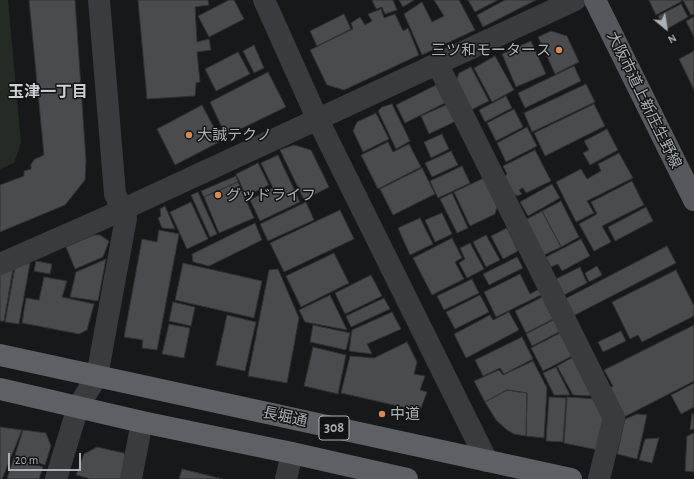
<!DOCTYPE html>
<html>
<head>
<meta charset="utf-8">
<style>
  body { margin:0 }
  #map { position:relative; width:694px; height:479px; overflow:hidden; background:#171819; font-family:"Alegreya Sans",sans-serif }
  canvas { display:block }
  .north { position:absolute; left:646px; top:8px; width:40px; height:40px; -webkit-text-stroke:3px #121314; paint-order:stroke; rotate:150deg; font-size:11px; font-weight:700; line-height:16px; text-align:center; color:#abb2b7 }
  .north::after { content:''; display:block; margin:auto; width:14px; height:18px; background:#abb2b7; clip-path:polygon(50% 0,100% 100%,50% 72%,0 100%) }
  .scale { position:absolute; left:8px; top:453px; width:73px; height:18px; box-sizing:border-box; border:2px solid #abb2b7; border-top:0; padding-left:5px; font-size:12px; line-height:14px; white-space:nowrap; color:#abb2b7; -webkit-text-stroke:3px #121314; paint-order:stroke }
</style>
</head>
<body>
<div id="map">
<canvas width="694" height="479"></canvas>
<div class="north">N</div>
<div class="scale">20 m</div>
</div>
<script>
const ctx = document.querySelector('canvas').getContext('2d');
ctx.lineJoin = 'round';
function fill(path, color) { ctx.fillStyle = color; ctx.fill(path, 'evenodd'); }
const shape = rows => new Path2D(rows.map(r => 'M' + r).join(''));
function trace(path, color, width, dash) { ctx.strokeStyle = color; ctx.lineWidth = width; ctx.lineCap = dash ? 'butt' : 'round'; ctx.setLineDash(dash || []); ctx.stroke(path); }
function label(font, color, halo, rows, align = 'center') {
  ctx.font = font + ' "Alegreya Sans","Noto Sans JP",sans-serif'; ctx.lineWidth = 3; ctx.setLineDash([]); ctx.textBaseline = 'middle'; ctx.strokeStyle = halo; ctx.fillStyle = color; for (const [text, x, y, turn = 0] of rows) {
    ctx.save(); ctx.translate(x, y); ctx.rotate((+turn || 0) * Math.PI / 180); ctx.textAlign = isNaN(turn) ? turn : align; if (halo) ctx.strokeText(text, 0, 0); ctx.fillText(text, 0, 0); ctx.restore();
  }
}
const green = shape([
  [0,0,8,0,21,143,14,163,0,169]
]);
const building = shape([
  [29,0,75,0,86,161,85,180,65,205,0,232,0,185,24,176,24,171,31,169,31,164,35,159,44,155,29,0],
  [138,0,208,0,209,5,195,7,197,42,209,39,211,50,197,52,200,82,196,83,195,96,147,99,138,0],
  [229,0,234,0,244,19,209,37,198,16,229,0],
  [372,0,393,0,397,10,385,14,382,7,376,9,372,0],
  [399,0,414,0,403,7,399,0],
  [434,0,459,0,475,30,422,55,404,14,422,2,432,22,444,16,434,0],
  [468,0,498,0,475,12,468,0],
  [505,0,536,0,483,27,477,15,505,0],
  [649,0,681,0,682,1,656,15,649,0],
  [683,0,694,0,694,14,691,15,683,0],
  [681,4,688,17,665,30,658,16,681,4],
  [381,9,384,18,395,14,403,31,408,28,419,55,344,90,327,85,310,50,353,29,351,23,360,17,365,25,372,21,368,14,381,9],
  [344,14,351,29,317,46,310,31,344,14],
  [694,17,694,37,686,21,694,17],
  [551,31,567,36,579,62,555,74,538,37,551,31],
  [531,41,546,74,516,87,502,54,531,41],
  [254,45,264,68,254,73,243,51,254,45],
  [694,51,694,90,679,59,694,51],
  [238,52,250,74,216,91,205,69,238,52],
  [495,56,514,90,492,102,474,68,495,56],
  [574,66,581,81,525,108,518,93,574,66],
  [471,67,489,101,471,110,456,81,459,73,471,67],
  [268,72,286,107,226,136,210,102,268,72],
  [586,84,595,102,532,132,524,113,586,84],
  [436,85,445,103,405,123,396,105,436,85],
  [506,96,512,108,485,122,479,110,506,96],
  [392,104,410,141,396,149,378,111,382,107,392,104],
  [448,104,456,121,429,134,421,116,448,104],
  [594,104,605,126,545,156,534,133,594,104],
  [202,105,221,141,175,165,157,129,202,105],
  [514,109,523,127,496,141,487,123,514,109],
  [376,113,389,139,363,152,353,131,357,122,376,113],
  [527,127,537,146,506,162,497,143,527,127],
  [607,129,618,150,590,165,583,153,589,150,584,141,607,129],
  [442,134,449,149,431,158,424,142,442,134],
  [388,142,393,152,409,144,421,167,378,189,361,155,388,142],
  [294,145,311,150,329,187,304,200,280,150,294,145],
  [535,150,551,181,526,193,523,188,519,190,522,194,517,196,513,193,504,177,507,174,503,166,535,150],
  [451,151,458,165,432,177,425,163,451,151],
  [619,153,633,178,587,201,594,213,576,222,556,182,581,169,587,179,601,171,598,164,619,153],
  [278,155,300,202,260,221,250,200,273,188,261,163,278,155],
  [258,163,269,185,246,196,236,174,258,163],
  [462,166,470,183,438,198,430,181,462,166],
  [422,168,435,194,393,215,380,189,422,168],
  [236,176,238,182,204,197,201,191,236,176],
  [486,177,498,203,495,214,470,226,454,192,486,177],
  [632,181,644,205,602,226,611,242,594,251,579,224,597,214,591,202,632,181],
  [238,182,254,218,219,233,204,197,238,182],
  [552,184,560,198,528,216,520,202,552,184],
  [198,192,217,234,210,237,191,195,198,192],
  [452,193,468,228,457,233,440,199,452,193],
  [561,201,579,237,561,247,542,211,561,201],
  [191,202,208,239,187,249,170,212,191,202],
  [306,202,314,220,268,241,260,224,306,202],
  [165,206,175,229,162,228,158,218,161,216,160,209,165,206],
  [646,207,653,221,615,241,608,227,646,207],
  [340,210,354,239,284,272,270,243,340,210],
  [542,211,561,247,544,255,525,220,542,211],
  [442,213,452,234,435,242,425,220,442,213],
  [420,218,433,244,410,255,398,228,420,218],
  [255,223,262,240,209,266,193,262,192,254,255,223],
  [507,228,518,251,503,259,491,236,507,228],
  [159,230,179,234,157,350,142,348,143,340,124,337,142,239,157,242,159,230],
  [94,235,100,235,109,241,103,257,75,269,66,247,94,235],
  [486,235,500,260,486,267,473,242,486,235],
  [452,238,462,258,455,262,464,279,432,295,413,258,452,238],
  [581,239,590,256,562,271,558,264,551,267,546,257,581,239],
  [470,243,484,269,467,278,459,263,465,259,460,248,470,243],
  [667,246,676,263,571,317,563,300,667,246],
  [334,253,349,283,301,307,286,276,334,253],
  [517,257,523,268,489,285,483,274,517,257],
  [106,259,98,301,70,297,76,272,106,259],
  [36,261,52,264,50,274,34,271,36,261],
  [30,263,19,324,5,322,15,267,30,263],
  [183,263,262,281,254,318,175,300,183,263],
  [597,266,602,275,589,282,585,273,597,266],
  [580,267,587,283,564,295,556,279,580,267],
  [13,269,4,321,0,321,0,274,13,269],
  [278,269,299,318,287,383,248,376,269,270,278,269],
  [676,270,694,306,694,316,642,342,638,335,630,339,612,302,676,270],
  [520,274,530,294,541,288,543,294,496,317,484,292,520,274],
  [371,275,382,296,345,314,335,293,371,275],
  [44,277,67,281,62,297,94,304,87,330,79,334,22,323,26,298,39,300,44,277],
  [472,279,479,293,444,310,437,296,472,279],
  [330,295,347,330,305,322,299,310,330,295],
  [480,295,489,312,455,329,446,312,480,295],
  [544,296,555,318,526,333,515,311,544,296],
  [384,298,390,309,351,327,346,316,384,298],
  [173,302,195,307,191,326,169,321,173,302],
  [392,312,401,329,367,344,372,354,349,351,352,330,392,312],
  [509,312,519,330,466,358,454,334,490,315,493,320,509,312],
  [227,315,256,322,245,371,216,365,227,315],
  [555,319,561,331,532,346,526,334,555,319],
  [169,324,190,328,184,358,162,354,169,324],
  [313,325,350,333,346,350,310,342,313,325],
  [694,325,694,381,624,417,610,388,613,386,604,370,694,325],
  [621,331,626,341,603,352,598,342,621,331],
  [562,332,574,355,543,371,531,348,562,332],
  [522,337,533,359,504,374,500,368,483,376,475,360,522,337],
  [407,342,417,362,414,374,425,376,420,390,427,392,420,411,341,393,350,356,374,358,407,342],
  [313,347,346,355,338,394,304,386,313,347],
  [575,356,595,396,573,395,557,366,575,356],
  [533,361,547,388,544,438,526,436,527,393,507,390,485,402,474,381,499,370,503,375,533,361],
  [556,367,570,395,554,395,543,373,556,367],
  [694,383,694,407,681,414,671,395,694,383],
  [507,390,527,393,526,436,514,434,507,430,496,420,485,402,507,390],
  [549,397,566,398,563,442,546,441,549,397],
  [567,397,596,399,604,413,598,450,564,443,567,397],
  [637,414,647,415,637,459,617,454,625,419,637,414],
  [692,414,694,414,694,429,690,430,692,414],
  [0,427,22,430,2,479,0,479,0,427],
  [23,430,46,433,51,446,45,465,15,455,23,430],
  [694,433,694,472,685,471,687,436,694,433],
  [659,438,652,463,639,460,645,439,659,438],
  [97,447,124,453,126,459,122,479,91,479,76,475,84,454,97,447],
  [14,457,43,467,39,479,7,479,14,457],
  [182,469,223,479,179,479,182,469]
]);
const minor = shape([
  [437,63,614,418,599,479],
  [0,264,100,220,575,0],
  [56,479,78,407,97,376,126,218,115,194,99,0],
  [131,479,142,422],
  [286,479,292,453]
]);
const tertiary = shape([
  [264,0,317,118,487,461]
]);
const primary = shape([
  [595,0,694,200]
]);
const trunk = shape([
  [0,355,571,479],
  [0,389,142,422,292,453,407,479]
]);
const markers = [
  [559,50,4,"#de894a"],
  [189,135,4,"#de894a"],
  [218,195,4,"#de894a"],
  [382,414,4,"#de894a"]
];
const shields = [
  [334,428,30]
];
const shieldNames = [
  ["308",334,428]
];
const poiNames = [
  ["三ツ和モータース",551,50,"right"],
  ["大誠テクノ",197,135],
  ["グッドライフ",226,195],
  ["中道",390,414]
];
const streetNames = [
  ["大阪市道上新庄生野線",644,100,64],
  ["長堀通",285,417,12]
];
const neighbourhoodNames = [
  ["玉津一丁目",48,92]
];
fill(green, '#242b24');
fill(building, '#494b4e');
trace(building, '#323235', 1);
trace(minor, '#393b3e', 22);
trace(tertiary, '#393b3e', 22);
trace(primary, '#55585c', 22);
trace(trunk, '#5d6165', 22);
for (const [x, y, r, color] of markers) { const dot = new Path2D(); dot.arc(x, y, r, 0, 2 * Math.PI); ctx.fillStyle = color; ctx.fill(dot); trace(dot, '#121314', 1.5); }
for (const [x, y, w] of shields) { const box = new Path2D(); box.roundRect(x - w / 2, y - 12, w, 24, 3); ctx.fillStyle = '#121314'; ctx.fill(box); trace(box, '#abb2b7', 1); }
label('bold 14px', '#abb2b7', null, shieldNames);
label('15px', '#abb2b7', '#121314', poiNames, 'left');
label('15px', '#abb2b7', '#121314', streetNames);
label('bold 16px', '#cbd0d4', '#121314', neighbourhoodNames);
</script>
</body>
</html>
